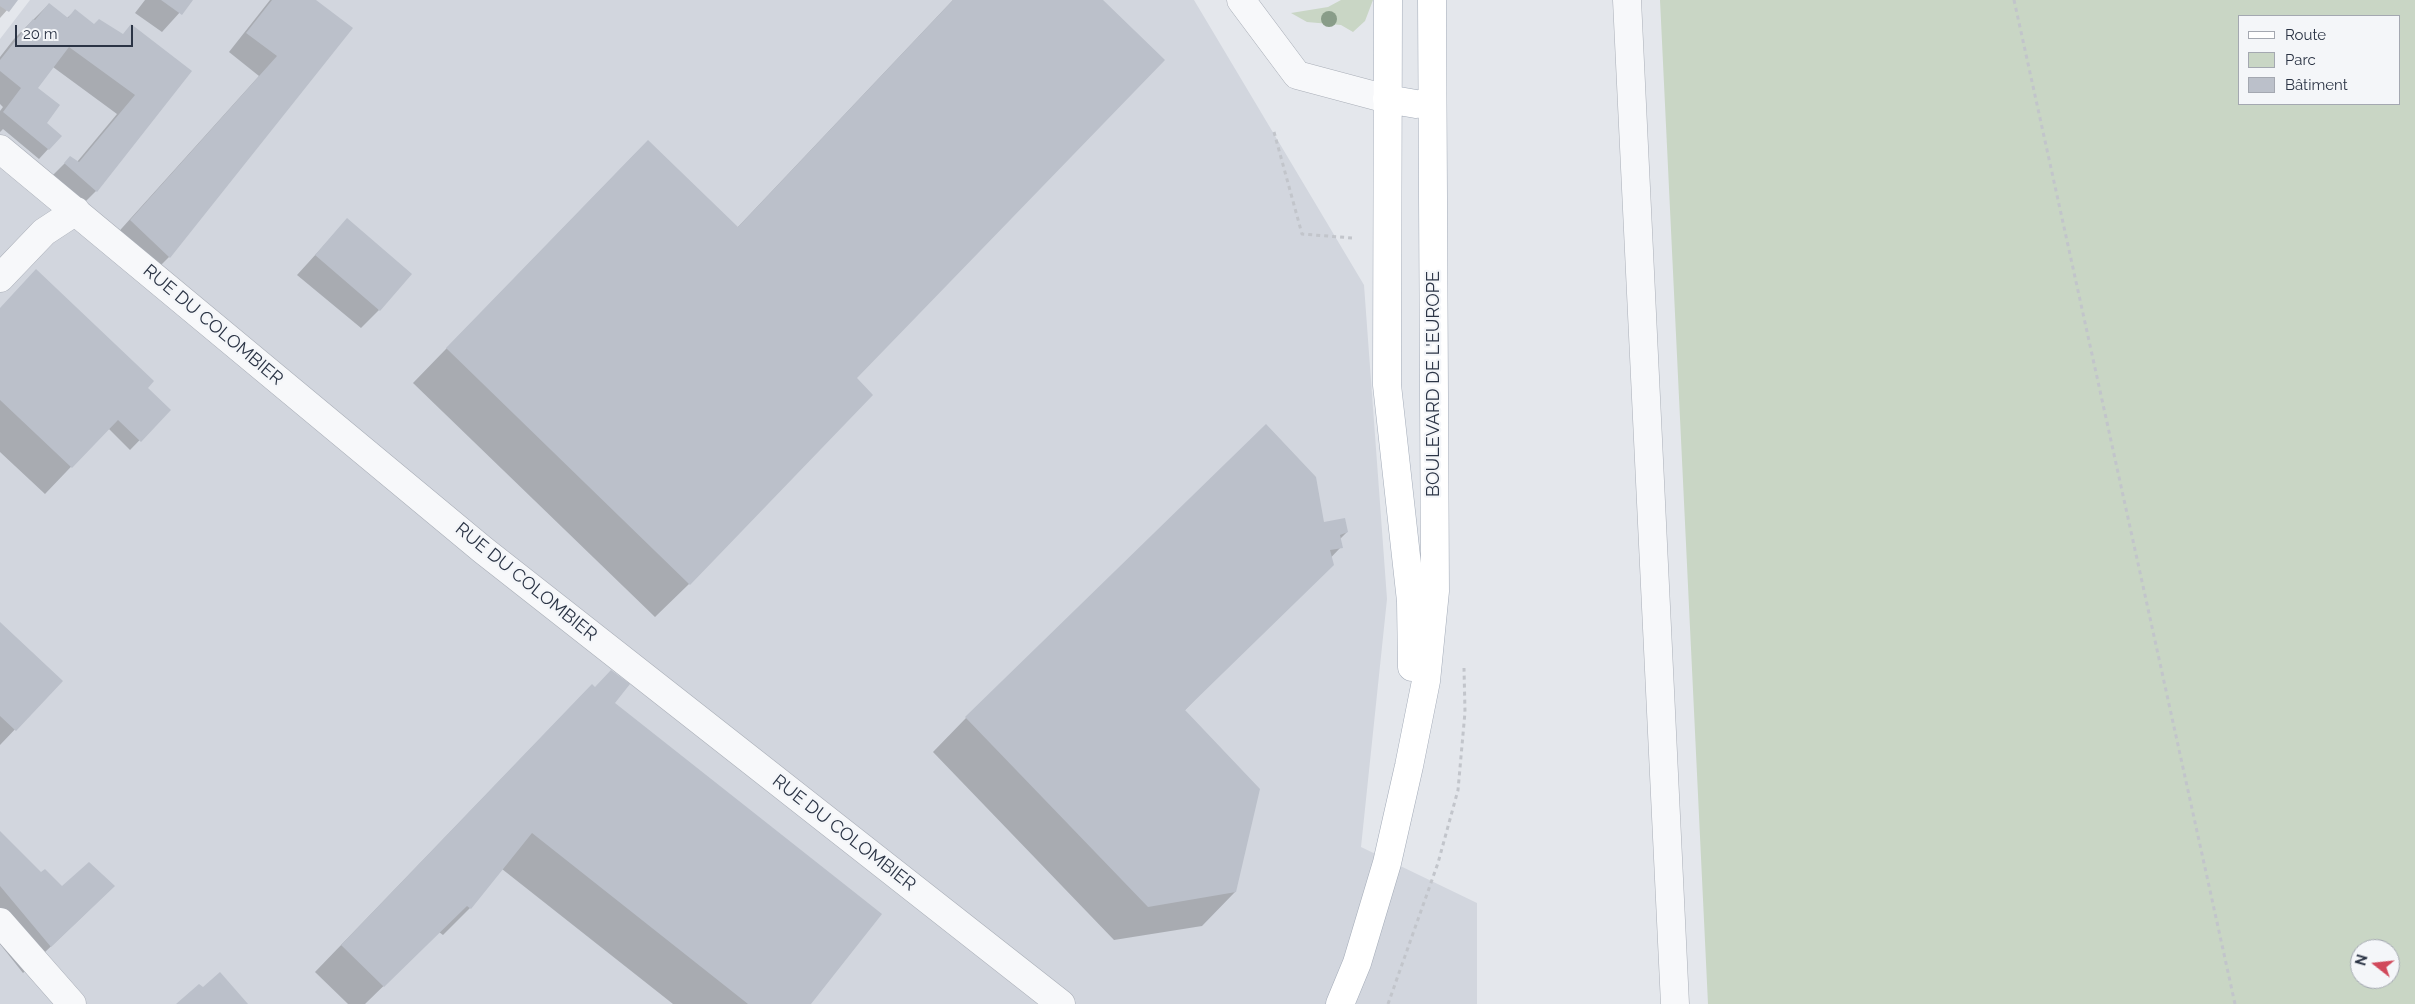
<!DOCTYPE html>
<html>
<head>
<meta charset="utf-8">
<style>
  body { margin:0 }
  #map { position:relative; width:2415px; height:1004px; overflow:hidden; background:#e4e7ec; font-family:Raleway,sans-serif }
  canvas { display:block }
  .legend { position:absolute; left:2238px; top:15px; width:162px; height:90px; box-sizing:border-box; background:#f4f6f9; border:1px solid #a4a8b1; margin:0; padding:6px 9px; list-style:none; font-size:15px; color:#2b3445 }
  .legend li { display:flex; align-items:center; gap:10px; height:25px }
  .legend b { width:25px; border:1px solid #a4a8b1 }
  .north { position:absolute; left:2350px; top:939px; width:50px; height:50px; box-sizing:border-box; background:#f4f6f9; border:1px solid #a4a8b1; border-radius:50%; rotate:286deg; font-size:14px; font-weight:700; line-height:20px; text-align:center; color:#2b3445 }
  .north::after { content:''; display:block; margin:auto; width:18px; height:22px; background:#d1495b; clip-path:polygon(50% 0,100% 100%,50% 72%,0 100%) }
  .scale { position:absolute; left:15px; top:25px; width:118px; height:22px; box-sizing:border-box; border:2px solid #2b3445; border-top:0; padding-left:6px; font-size:15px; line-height:18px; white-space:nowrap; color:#2b3445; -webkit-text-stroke:4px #f4f6f9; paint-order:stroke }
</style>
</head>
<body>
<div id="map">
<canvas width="2415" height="1004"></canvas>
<ul class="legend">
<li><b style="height:6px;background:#fff"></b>Route</li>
<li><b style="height:14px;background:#c9d6c5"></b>Parc</li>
<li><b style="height:14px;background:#bbc0ca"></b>Bâtiment</li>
</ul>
<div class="north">N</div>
<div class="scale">20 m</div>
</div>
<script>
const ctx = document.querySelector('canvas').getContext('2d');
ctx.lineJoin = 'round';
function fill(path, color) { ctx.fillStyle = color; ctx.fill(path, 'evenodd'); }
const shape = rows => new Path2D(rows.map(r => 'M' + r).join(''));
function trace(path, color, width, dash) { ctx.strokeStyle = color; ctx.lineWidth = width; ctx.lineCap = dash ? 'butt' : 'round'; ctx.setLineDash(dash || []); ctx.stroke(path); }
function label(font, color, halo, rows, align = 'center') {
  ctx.font = font + ' Raleway,sans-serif'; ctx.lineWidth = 4.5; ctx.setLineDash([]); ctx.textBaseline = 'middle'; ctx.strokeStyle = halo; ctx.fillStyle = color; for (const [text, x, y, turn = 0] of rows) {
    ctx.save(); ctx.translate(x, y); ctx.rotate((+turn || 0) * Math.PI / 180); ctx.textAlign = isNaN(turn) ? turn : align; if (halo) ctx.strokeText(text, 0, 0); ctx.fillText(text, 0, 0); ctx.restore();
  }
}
const built = shape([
  [30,0,1194,0,1364,285,1387,599,1361,847,1477,903,1477,1004,0,1004,0,39]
]);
const green = shape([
  [1341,0,1373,0,1365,21,1353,32,1341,25,1307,22,1291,13,1328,7],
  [1660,0,2415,0,2415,1004,1708,1004],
  [2399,16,2399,104,2239,104,2239,16],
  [2360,949,2390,949,2390,979,2360,979]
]);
const shadow = shape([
  [0,0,16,0,0,18],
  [145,0,191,0,162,32,135,13],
  [270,0,314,0,169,257,143,283,104,248,259,76,229,52],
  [953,0,1101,0,855,378,689,584,655,617,413,383,638,151,737,228],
  [49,4,67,18,75,11,94,26,190,71,96,191,77,210,52,176,70,158,77,162,117,114,53,67,36,88,45,123,60,136,39,159,3,129,0,132,0,111,3,107,0,104,0,57,14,39],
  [347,220,379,310,361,328,297,275],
  [0,308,146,388,169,410,130,450,108,428,45,494,0,452],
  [1323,524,1347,532,1340,539,1341,547,1184,711,1235,892,1202,926,1114,940,933,752,966,718],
  [0,624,61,681,0,745],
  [592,685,809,1004,673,1004,502,869,470,908,443,935,439,932,365,1004,348,1004,315,972],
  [0,833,41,874,86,913,23,973,0,944]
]);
const building = shape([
  [0,0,18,0,9,12,0,6],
  [161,0,193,0,182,15],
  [272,0,316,0,353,28,170,258,130,220,277,56,246,33],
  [953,0,1103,0,1165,60,857,378,873,395,690,585,446,348,648,140,738,227],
  [49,3,68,18,75,9,94,24,99,19,123,34,131,24,192,71,97,192,64,163,70,156,79,162,135,95,69,47,38,88,60,105,47,123,62,136,49,150,3,112,21,88,0,71,0,60,33,19,35,20],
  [347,218,412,274,380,311,315,255],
  [36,269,154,381,148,388,171,410,141,442,118,420,72,468,0,400,0,308],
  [1266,424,1316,477,1324,522,1345,518,1348,532,1340,535,1343,548,1330,550,1334,565,1185,710,1260,789,1236,892,1148,907,965,717],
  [0,622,63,681,16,731,0,716],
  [611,670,630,684,615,703,882,914,811,1004,748,1004,532,833,471,909,467,906,384,987,341,945,592,684,595,687],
  [0,831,41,872,45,869,62,886,89,862,115,886,51,947,0,886],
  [220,972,248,1004,176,1004,199,984,203,987]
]);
const path = shape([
  [2014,0,2235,1004],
  [1274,132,1302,234,1352,238],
  [1388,1004,1438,863,1458,790,1465,712,1464,668]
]);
const minor = shape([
  [1241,0,1297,75,1387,99],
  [1627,0,1675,1004],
  [0,149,483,550,1061,1004],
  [0,278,44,232,76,211],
  [0,922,72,1004]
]);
const major = shape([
  [1388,0,1387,385,1411,601,1412,667],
  [1387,99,1416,104],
  [1340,1004,1357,963,1387,863,1409,766,1426,681,1435,591,1432,0]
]);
const trees = [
  [1329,19]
];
const streetNames = [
  ["RUE DU COLOMBIER",213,325,40],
  ["BOULEVARD DE L'EUROPE",1434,384,-90],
  ["RUE DU COLOMBIER",526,582,39],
  ["RUE DU COLOMBIER",844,833,38]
];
fill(built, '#d2d6de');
fill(green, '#c9d6c5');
fill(shadow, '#0003');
fill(building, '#bbc0ca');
trace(minor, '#a9aeb7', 29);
trace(major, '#a3abb8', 29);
trace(path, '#c2c5cb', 3, [4, 4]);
trace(minor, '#f7f8fa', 28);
trace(major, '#fff', 28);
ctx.fillStyle = '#899d89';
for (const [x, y] of trees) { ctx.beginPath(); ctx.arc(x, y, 8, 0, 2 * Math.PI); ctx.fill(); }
label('18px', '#2b3445', '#f4f6f9', streetNames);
</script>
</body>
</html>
